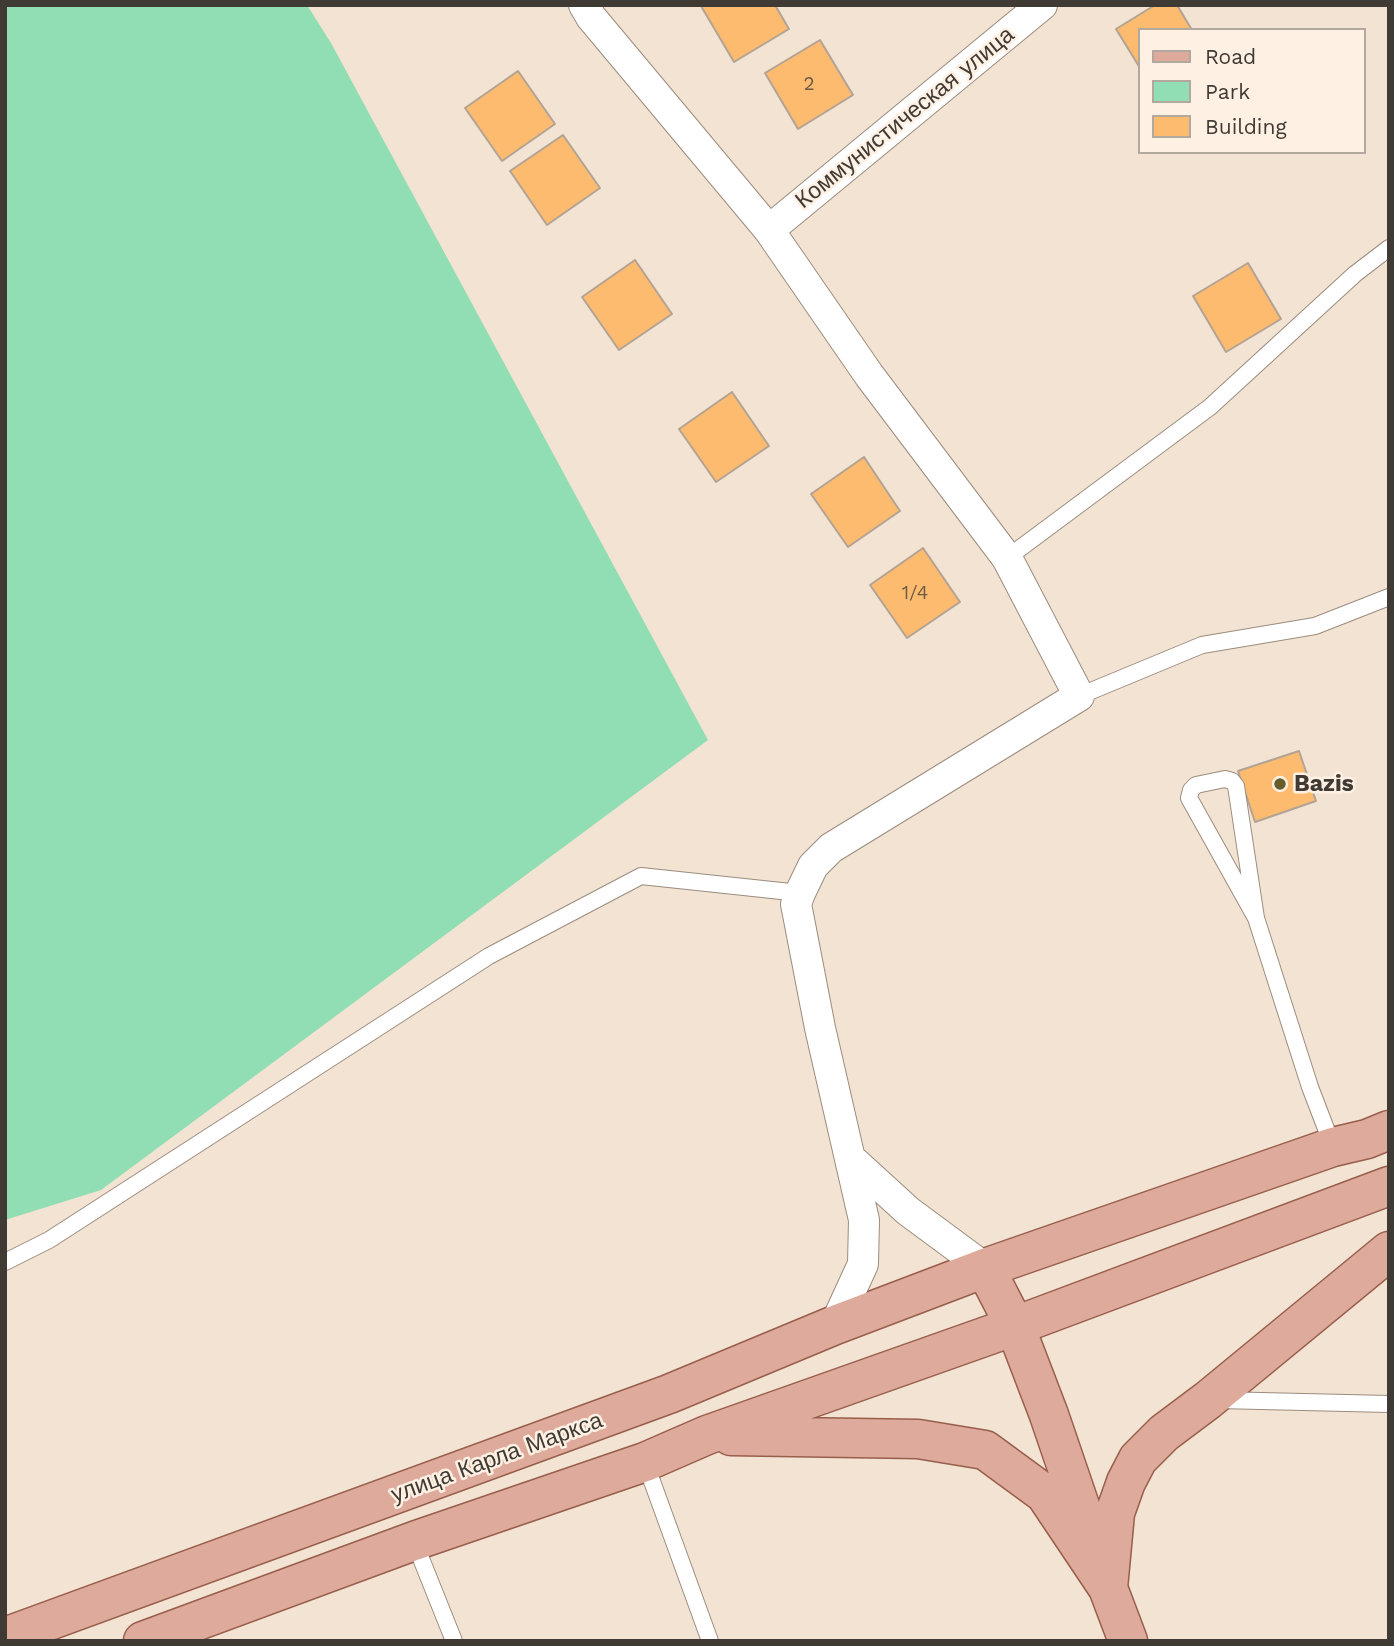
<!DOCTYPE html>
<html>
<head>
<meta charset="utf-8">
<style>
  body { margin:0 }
  #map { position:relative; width:1394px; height:1646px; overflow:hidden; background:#f3e3d3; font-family:"Work Sans",sans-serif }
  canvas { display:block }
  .frame { position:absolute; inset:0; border:7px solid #403a34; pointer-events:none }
  .legend { position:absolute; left:1138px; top:28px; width:228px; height:126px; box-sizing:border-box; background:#fef1e4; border:2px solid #b2a89e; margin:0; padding:9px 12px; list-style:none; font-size:21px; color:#403a34 }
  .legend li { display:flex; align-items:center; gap:14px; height:35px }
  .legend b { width:35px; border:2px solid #b2a89e }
</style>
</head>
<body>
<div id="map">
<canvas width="1394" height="1646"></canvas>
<div class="frame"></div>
<ul class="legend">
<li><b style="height:9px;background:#deaa9b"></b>Road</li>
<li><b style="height:19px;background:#92deb4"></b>Park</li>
<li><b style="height:19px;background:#fdbb70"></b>Building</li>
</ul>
</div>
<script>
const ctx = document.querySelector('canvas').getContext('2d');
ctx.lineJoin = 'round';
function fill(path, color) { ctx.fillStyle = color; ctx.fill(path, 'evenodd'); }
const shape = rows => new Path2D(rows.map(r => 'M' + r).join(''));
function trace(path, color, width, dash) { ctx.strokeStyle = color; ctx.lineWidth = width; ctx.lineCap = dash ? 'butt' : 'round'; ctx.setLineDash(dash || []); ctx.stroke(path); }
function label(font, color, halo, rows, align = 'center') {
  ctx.font = font + ' "Work Sans",sans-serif'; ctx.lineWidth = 5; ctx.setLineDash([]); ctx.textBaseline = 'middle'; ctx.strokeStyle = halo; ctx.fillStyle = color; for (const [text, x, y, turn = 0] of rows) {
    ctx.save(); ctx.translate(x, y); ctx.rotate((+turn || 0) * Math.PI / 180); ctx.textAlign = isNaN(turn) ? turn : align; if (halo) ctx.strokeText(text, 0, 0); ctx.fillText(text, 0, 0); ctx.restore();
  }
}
const green = shape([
  [5,5,307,5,331,43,708,740,101,1190,5,1220]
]);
const building = shape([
  [702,5,775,5,789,29,734,62,701,6,702,5],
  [1155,5,1177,5,1192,30,1140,30,1140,68,1116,29,1155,5],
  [820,40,853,95,798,129,765,73,820,40],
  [518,71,555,124,502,161,465,108,518,71],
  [563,135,600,188,547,225,510,171,563,135],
  [635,260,672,314,619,350,582,297,635,260],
  [1248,263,1281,319,1226,352,1193,296,1248,263],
  [732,392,769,446,716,482,679,429,732,392],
  [864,457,900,511,848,547,811,494,864,457],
  [923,548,960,602,907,638,870,585,923,548],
  [1299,751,1316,801,1255,822,1238,771,1299,751]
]);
const lane = shape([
  [1007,558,1210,407,1355,274,1389,248],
  [1079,696,1202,645,1315,626,1389,597],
  [1256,918,1189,798,1191,790,1196,785,1225,779,1232,781,1236,786,1256,918,1310,1087,1333,1147],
  [5,1262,49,1240,489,956,641,876,800,893],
  [1218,1400,1389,1404],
  [645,1462,710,1641],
  [414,1541,454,1641]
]);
const street = shape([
  [584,5,591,17,769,230,869,375,1007,558,1079,696,831,848,813,866,800,893,796,904,820,1028,864,1220,863,1264,835,1325],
  [769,230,1042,5],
  [850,1158,908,1211,985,1268]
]);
const primary = shape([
  [985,1268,1015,1326,1049,1415,1108,1588,1128,1641],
  [731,1436,918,1439,985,1450,1045,1494,1108,1588],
  [1108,1588,1115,1513,1126,1482,1138,1459,1164,1433,1208,1400,1389,1251],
  [5,1637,669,1394,835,1325,985,1268,1333,1147,1367,1139,1389,1130],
  [143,1641,414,1541,645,1462,707,1435,1015,1326,1389,1186]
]);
const markers = [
  [1280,784,7,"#665f2b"]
];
const numberNames = [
  ["2",809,84],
  ["1/4",915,593]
];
const streetNames = [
  ["Коммунистическая улица",905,118,-39],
  ["улица Карла Маркса",497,1458,-20]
];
const poiNames = [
  ["Bazis",1294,784]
];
fill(green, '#92deb4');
fill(building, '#fdbb70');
trace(building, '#b2a394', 2);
trace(lane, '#9b8c7e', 18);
trace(street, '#9b8c7e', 32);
trace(primary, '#985e4c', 41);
trace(lane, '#fff', 16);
trace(street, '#fff', 30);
trace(primary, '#deaa9b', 38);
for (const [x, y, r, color] of markers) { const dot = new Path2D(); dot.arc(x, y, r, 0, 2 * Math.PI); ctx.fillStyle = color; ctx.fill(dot); trace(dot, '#fef1e4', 2.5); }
label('19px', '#6f5a43', null, numberNames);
label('23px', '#403a34', '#fef1e4', streetNames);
label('bold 23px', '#403a34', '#fef1e4', poiNames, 'left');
</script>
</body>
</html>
